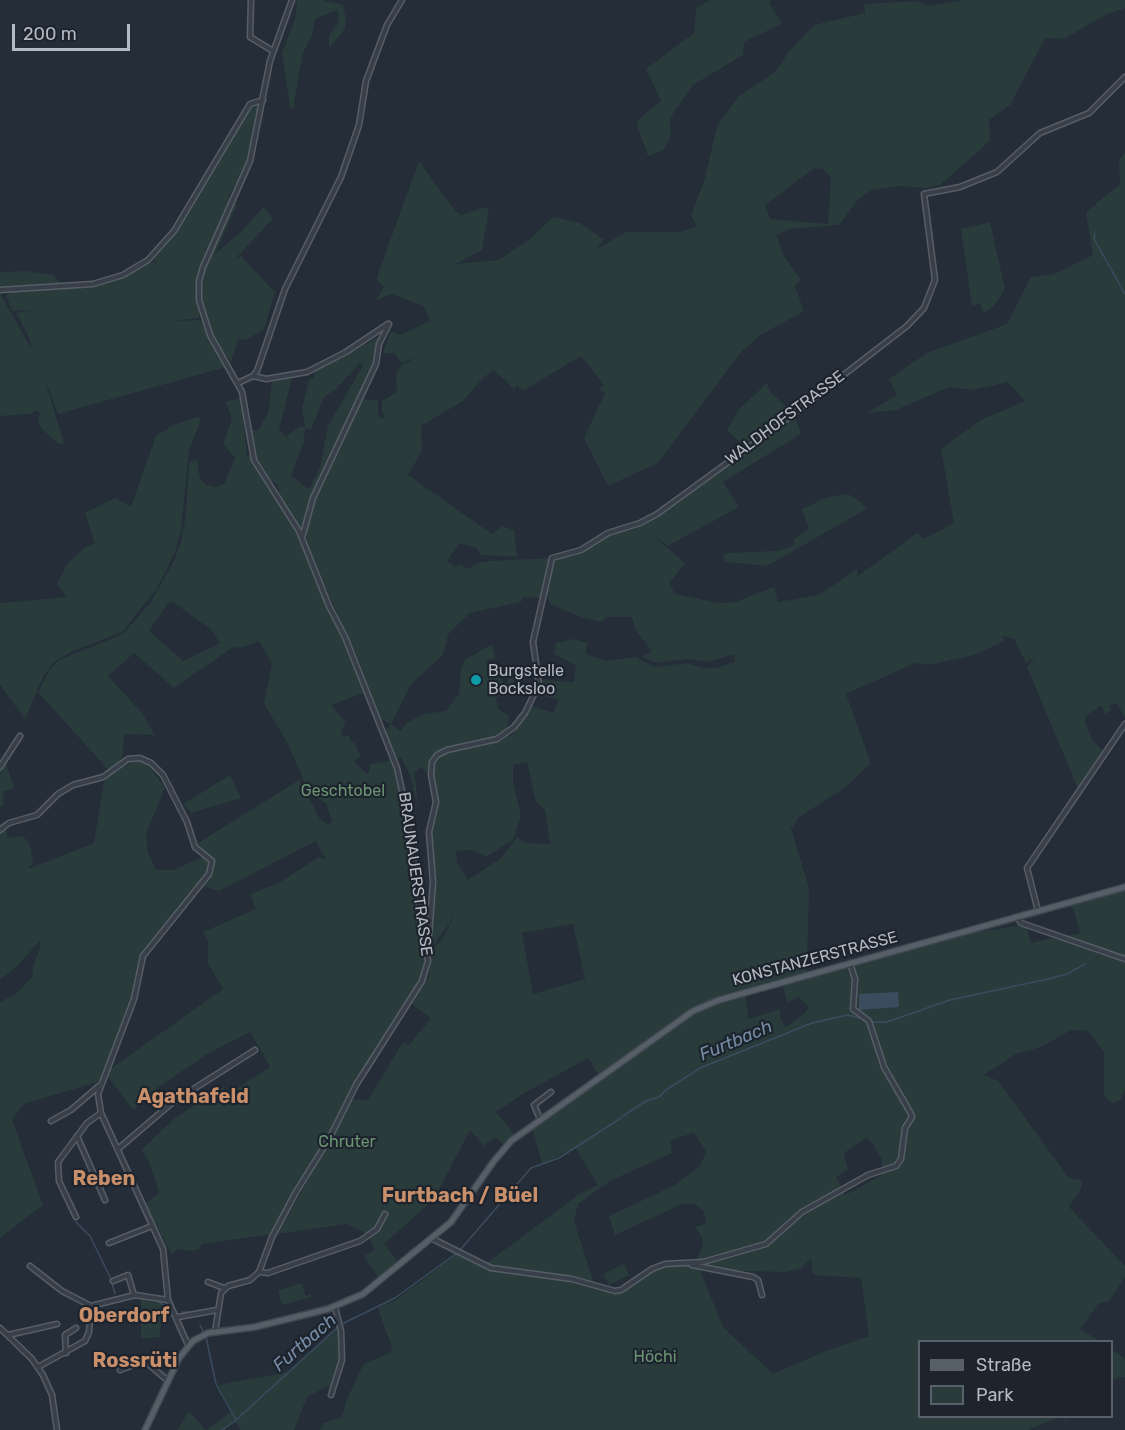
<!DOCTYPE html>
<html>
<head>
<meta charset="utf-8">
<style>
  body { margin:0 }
  #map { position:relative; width:1125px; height:1430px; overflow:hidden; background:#242d38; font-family:Rubik,sans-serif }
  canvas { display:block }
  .legend { position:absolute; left:918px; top:1340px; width:195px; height:78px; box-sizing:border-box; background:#1d242d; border:2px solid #596069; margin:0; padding:8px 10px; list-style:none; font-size:18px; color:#b3bac4 }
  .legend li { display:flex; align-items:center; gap:12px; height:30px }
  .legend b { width:30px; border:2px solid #596069 }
  .scale { position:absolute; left:12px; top:24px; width:118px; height:27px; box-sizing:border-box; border:3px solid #b3bac4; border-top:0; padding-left:8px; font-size:18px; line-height:21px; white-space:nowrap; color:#b3bac4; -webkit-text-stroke:4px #1d242d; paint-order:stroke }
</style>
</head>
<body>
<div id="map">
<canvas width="1125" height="1430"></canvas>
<ul class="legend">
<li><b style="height:8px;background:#565e68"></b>Straße</li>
<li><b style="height:16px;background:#293b3b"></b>Park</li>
</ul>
<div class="scale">200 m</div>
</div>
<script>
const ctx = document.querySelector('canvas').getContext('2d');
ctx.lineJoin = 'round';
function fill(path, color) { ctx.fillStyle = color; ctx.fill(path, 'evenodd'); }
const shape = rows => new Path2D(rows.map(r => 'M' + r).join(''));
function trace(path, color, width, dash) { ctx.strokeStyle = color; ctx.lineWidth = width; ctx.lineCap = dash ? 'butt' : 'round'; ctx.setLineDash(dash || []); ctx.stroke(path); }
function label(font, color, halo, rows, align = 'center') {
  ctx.font = font + ' Rubik,sans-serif'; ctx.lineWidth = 4.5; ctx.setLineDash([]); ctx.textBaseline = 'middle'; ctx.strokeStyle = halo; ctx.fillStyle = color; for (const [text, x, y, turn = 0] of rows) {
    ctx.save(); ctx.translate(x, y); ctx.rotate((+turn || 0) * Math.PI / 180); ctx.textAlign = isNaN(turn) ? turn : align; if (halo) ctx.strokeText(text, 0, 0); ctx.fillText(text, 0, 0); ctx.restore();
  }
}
const green = shape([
  [297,0,323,0,343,5,346,19,345,29,329,48,329,36,339,21,337,10,315,19,312,35,303,53,293,108,290,108,282,53,295,19],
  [710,0,772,0,769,2,782,24,744,42,743,55,693,85,670,118,671,136,663,150,648,156,637,125,639,119,661,101,646,69,694,33,696,8],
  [964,0,1125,0,1125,8,1105,15,1064,39,1045,38,1010,105,989,120,990,141,940,185,925,188,901,186,872,190,858,200,839,225,790,229,776,235,784,256,801,280,795,286,804,311,759,336,740,353,658,463,608,486,584,438,605,393,599,389,604,385,581,356,523,391,517,385,514,389,494,370,483,378,463,401,421,426,422,451,408,475,492,534,502,526,514,530,517,557,481,555,477,548,459,543,447,561,455,567,459,564,468,569,478,563,489,561,552,558,581,550,608,533,640,523,759,438,745,447,727,430,739,409,767,383,770,392,794,413,801,434,723,482,739,507,668,546,647,530,685,563,669,583,675,594,718,603,735,602,774,587,778,602,819,595,857,569,858,576,917,533,924,539,954,523,941,449,981,420,1025,401,1008,382,972,390,949,387,896,410,867,413,897,395,889,379,927,353,1007,324,1031,277,1054,274,1093,255,1086,212,1120,184,1119,160,1125,152,1125,717,1116,703,1109,705,1112,710,1105,714,1101,705,1086,716,1085,722,1093,741,1105,752,1079,791,1027,667,1035,657,1026,663,1014,639,1003,636,1004,641,975,655,928,665,915,663,846,694,871,763,846,787,798,818,793,828,790,825,809,888,807,973,723,997,720,995,719,998,691,1009,674,1020,600,1077,588,1058,523,1094,496,1112,515,1135,504,1145,495,1137,484,1146,470,1130,434,1199,384,1244,398,1262,379,1279,364,1256,375,1250,367,1234,347,1224,278,1234,353,1099,368,1100,403,1042,409,1045,431,1018,412,1004,429,977,432,951,445,935,464,891,449,924,432,947,435,878,431,832,437,806,432,774,425,772,422,767,414,772,419,810,410,775,401,757,397,760,385,732,391,724,381,719,358,659,315,564,307,543,306,526,302,534,280,496,277,484,271,480,253,451,252,431,259,429,268,413,272,382,292,378,279,429,286,437,299,427,305,427,302,408,309,379,314,378,314,369,347,356,379,336,376,364,357,397,320,485,359,399,378,400,378,415,382,419,385,417,382,412,382,401,397,392,396,375,402,365,417,357,401,363,395,354,383,353,391,331,400,335,430,321,424,307,406,299,391,294,376,300,384,287,377,280,379,271,419,161,455,211,461,215,485,207,489,209,482,250,456,264,498,260,530,239,553,217,580,223,604,240,590,257,597,249,626,232,680,232,697,226,691,216,705,178,717,126,739,96,775,72,790,50,814,25,865,13,864,4,917,1,927,6],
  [814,168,823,169,831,177,828,224,770,219,765,205],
  [360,363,363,365,328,426,320,468,309,489,291,476,304,441,305,428,311,430,324,397,336,389],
  [548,566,546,591,550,604,581,617,601,622,606,617,632,617,635,629,652,651,642,657,657,663,688,659,708,662,735,654,735,662,716,668,704,668,686,663,655,667,636,657,606,661,586,654,587,643,573,639,556,643,554,654,576,665,574,682,540,680,540,695,559,700,553,713,529,705,513,734,474,748,458,750,458,746,486,741,507,730,509,715,498,709,496,697,507,696,518,673,514,671,506,684,486,665,488,660,495,658,492,644,465,660,461,670,459,694,446,711,423,714,407,723,400,731,391,724,411,684,442,656,449,633,470,613,521,602,523,597,541,598],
  [527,762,536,802,545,810,550,844,525,843,517,837,501,858,468,880,457,862,456,851,472,850,486,857,513,840,521,816,513,782,513,765],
  [573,924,585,979,533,994,522,933],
  [252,104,258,105,259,112,250,157,242,175,228,197,237,205,215,254,241,232,264,206,273,219,235,259,241,256,275,292,264,329,247,340,238,339,231,362,209,331,199,300,199,318,175,321,201,320,226,367,58,414,44,376,64,444,57,443,41,428,38,420,40,413,36,410,31,414,0,416,0,293,31,348,30,339,16,313,34,310,12,311,6,295,12,291,79,288,135,272,153,261,157,265,154,259,173,237],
  [990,222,1005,289,993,307,983,313,980,303,972,306,961,229],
  [25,271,53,275,60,283,0,287,0,272],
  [241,397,247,456,250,457,294,526,367,692,331,705,346,722,341,731,344,737,349,735,352,743,354,742,361,757,354,760,359,767,368,774,371,764,392,760,399,778,426,958,424,973,356,1083,273,1234,202,1244,200,1249,192,1251,178,1249,172,1255,145,1204,159,1193,149,1161,141,1150,175,1118,223,1087,228,1094,270,1067,250,1032,209,1053,157,1088,133,1110,105,1073,101,1081,24,1104,12,1120,43,1205,0,1238,0,1002,16,994,32,977,33,966,40,948,40,941,16,967,0,980,0,824,5,826,8,838,23,836,30,845,33,863,28,869,94,843,104,781,111,773,38,692,49,671,59,660,123,634,150,603,174,561,181,541,186,514,189,461,197,460,200,478,205,484,215,487,224,484,235,458,223,444,232,419,226,402],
  [173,602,211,630,220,643,183,661,149,631,168,603],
  [259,641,272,663,264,704,287,742,311,796,326,803,332,821,328,825,320,819,299,780,198,843,206,855,174,870,156,870,148,853,146,834,165,788,143,758,114,771,122,764,124,734,155,735,142,713,108,676,134,653,174,688,232,648,244,647],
  [316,841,326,860,319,857,277,884,250,894,256,909,203,932,208,942,208,963,223,989,106,1072,137,989,145,953,211,866,208,880,204,886,219,891],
  [197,417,201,419,189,451,181,530,175,552,156,590,122,632,71,652,54,662,44,675,25,719,0,685,0,603,67,597,57,584,67,564,85,547,95,543,85,513,115,498,131,506,156,436,173,425],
  [843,494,850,495,868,508,767,566,725,562,723,555,728,553,776,551,793,546,794,539,809,529,802,509,823,499],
  [5,760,14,788,3,792,4,805,0,807,0,767],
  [230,775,241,798,191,813,183,804],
  [1125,887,1125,1090,1121,1100,1112,1103,1104,1096,1104,1052,1088,1031,1071,1030,1041,1047,1016,1054,984,1075,998,1081,1069,1178,1082,1180,1081,1189,1069,1207,1125,1266,1125,1277,1109,1301,1099,1303,1080,1329,1100,1341,920,1342,920,1416,1070,1417,1064,1420,1059,1417,1028,1430,320,1430,324,1423,342,1417,346,1401,363,1365,393,1351,378,1308,396,1300,458,1253,483,1264,488,1262,578,1195,598,1185,575,1148,542,1164,533,1130,685,1019,711,1006,746,996,748,1019,780,1009,780,1018,786,1027,805,1013,809,1007,799,997,787,1003,783,986,787,984,972,933,1017,926,1027,928,1031,943,1057,937,1100,954,1094,959,1104,953,1061,937,1080,933,1074,911,1069,903],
  [694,1133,706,1152,700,1166,675,1185,609,1216,615,1235,682,1204,696,1204,704,1212,706,1224,695,1227,703,1239,702,1248,693,1267,667,1261,623,1292,595,1286,574,1221,578,1204,610,1181,672,1153,670,1140],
  [866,1138,873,1144,882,1160,882,1175,845,1195,836,1177,848,1170,844,1153],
  [811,1259,813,1275,861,1278,869,1336,823,1352,773,1374,723,1327,700,1270,786,1272,800,1269],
  [624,1264,629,1275,609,1285,603,1274],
  [301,1283,306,1296,311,1294,312,1297,282,1305,278,1291],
  [141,1299,162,1304,160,1337,141,1339],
  [338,1327,341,1339,339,1368,332,1384,307,1397,294,1430,241,1430,235,1422,222,1430,177,1430,189,1411,206,1430,232,1411,218,1385,288,1372],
  [1112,1349,1125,1359,1125,1377,1112,1379]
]);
const water = shape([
  [898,992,899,1007,859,1010,859,994]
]);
const stream = shape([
  [1095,234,1094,239,1125,294],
  [872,1022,887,1022,950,1000,1048,979,1067,974,1085,964],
  [623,1116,646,1101,659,1097,666,1090,700,1068,812,1023,848,1015,864,1019],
  [76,1222,90,1236,111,1279,115,1294],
  [460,1250,531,1168,559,1158,621,1118],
  [131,1298,150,1299],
  [155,1300,167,1307],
  [182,1312,194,1312],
  [342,1324,395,1298,457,1253],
  [200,1325,203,1331],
  [206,1337,216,1384,236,1420],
  [222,1430,235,1421,338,1327]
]);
const minor = shape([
  [251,0,250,37,273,51],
  [0,290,93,284,123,275,148,260,174,231,250,104,263,100],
  [253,376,266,379,307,372,346,352,388,324],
  [238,383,253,376,257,371,285,289,341,177,359,125,366,81,387,25,402,0],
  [302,538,313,498,376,364,379,344,389,324],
  [0,767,20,736],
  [0,830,9,823,37,815,58,794,73,785,103,777,128,759,140,758,151,763,163,775,187,822,195,847,212,861,209,874,143,956,134,999,98,1094,101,1113,163,1249,168,1300,188,1345],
  [1038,911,1027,868,1125,724],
  [1017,917,1021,923,1125,959],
  [428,949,433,882,429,832,436,802,431,775,432,762,437,755,447,750,497,739,514,727,525,713,539,684,533,642,552,558,581,550,608,533,640,523,657,514,771,431,907,326,924,308,935,280,924,194,960,187,997,172,1040,133,1089,113,1125,77],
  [540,1119,534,1105,551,1092],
  [51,1121,71,1110,99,1086],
  [77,1136,105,1200],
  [118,1149,173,1102,255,1050],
  [76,1217,59,1181,58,1162,87,1123,101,1113],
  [433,1239,491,1268,572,1279,615,1291,621,1290,652,1269,665,1264,703,1262,766,1244,802,1212,868,1175,896,1166,901,1159,905,1128,912,1117,910,1112,884,1067,869,1021,853,1009,855,979,850,963],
  [109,1243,152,1226],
  [692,1265,753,1277,758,1280,762,1295],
  [30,1266,62,1291,91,1306],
  [259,1272,268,1273,360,1241,377,1229,385,1214],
  [113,1281,128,1275,134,1295],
  [208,1282,224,1288],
  [178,1317,217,1310],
  [0,1328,32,1359,43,1375,52,1395,57,1430],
  [215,1332,221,1293,228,1286,250,1280,259,1272,272,1237,296,1192,329,1139,356,1085,422,981,428,961,406,809,397,768,345,637,329,606,299,531,254,460,242,392,210,335,199,300,199,281,203,267,250,161,270,61,292,0],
  [8,1335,57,1324],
  [66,1353,65,1335,76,1328],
  [38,1367,85,1341,89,1332,91,1306,135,1295,168,1300],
  [120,1370,145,1361,168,1381],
  [331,1395,342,1360,341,1331,335,1307]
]);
const major = shape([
  [145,1430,179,1358,193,1341,208,1333,255,1327,328,1309,363,1294,451,1222,494,1161,511,1141,693,1011,719,1000,1125,887]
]);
const markers = [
  [476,680,6,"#0f9aa8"]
];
const streetNames = [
  ["WALDHOFSTRASSE",785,418,-37],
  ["BRAUNAUERSTRASSE",415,874,82],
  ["KONSTANZERSTRASSE",815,959,-15]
];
const poiNames = [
  ["Burgstelle",488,671],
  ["Bocksloo",488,689]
];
const parkNames = [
  ["Geschtobel",343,791],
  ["Chruter",347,1142],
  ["Höchi",655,1357]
];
const waterNames = [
  ["Furtbach",736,1041,-23],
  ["Furtbach",305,1343,-41]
];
const quarterNames = [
  ["Agathafeld",193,1097],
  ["Reben",104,1179],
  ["Furtbach / Büel",460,1196],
  ["Oberdorf",124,1316],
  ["Rossrüti",135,1361]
];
fill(green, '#293b3b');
fill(water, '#3b4c5f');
trace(stream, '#3b4c5f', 1.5);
trace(minor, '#565d66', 7);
trace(major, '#414851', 8);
trace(minor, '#383f48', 4);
trace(major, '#565e68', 5);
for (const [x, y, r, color] of markers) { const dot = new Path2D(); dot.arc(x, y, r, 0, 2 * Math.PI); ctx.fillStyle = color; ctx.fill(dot); trace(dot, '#1d242d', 2); }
label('16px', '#b3bac4', '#1d242d', streetNames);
label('16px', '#b3bac4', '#1d242d', poiNames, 'left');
label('16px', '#6c9373', '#1d242d', parkNames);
label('italic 18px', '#768ca5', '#1d242d', waterNames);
label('bold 20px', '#c88f6a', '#1d242d', quarterNames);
</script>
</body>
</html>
